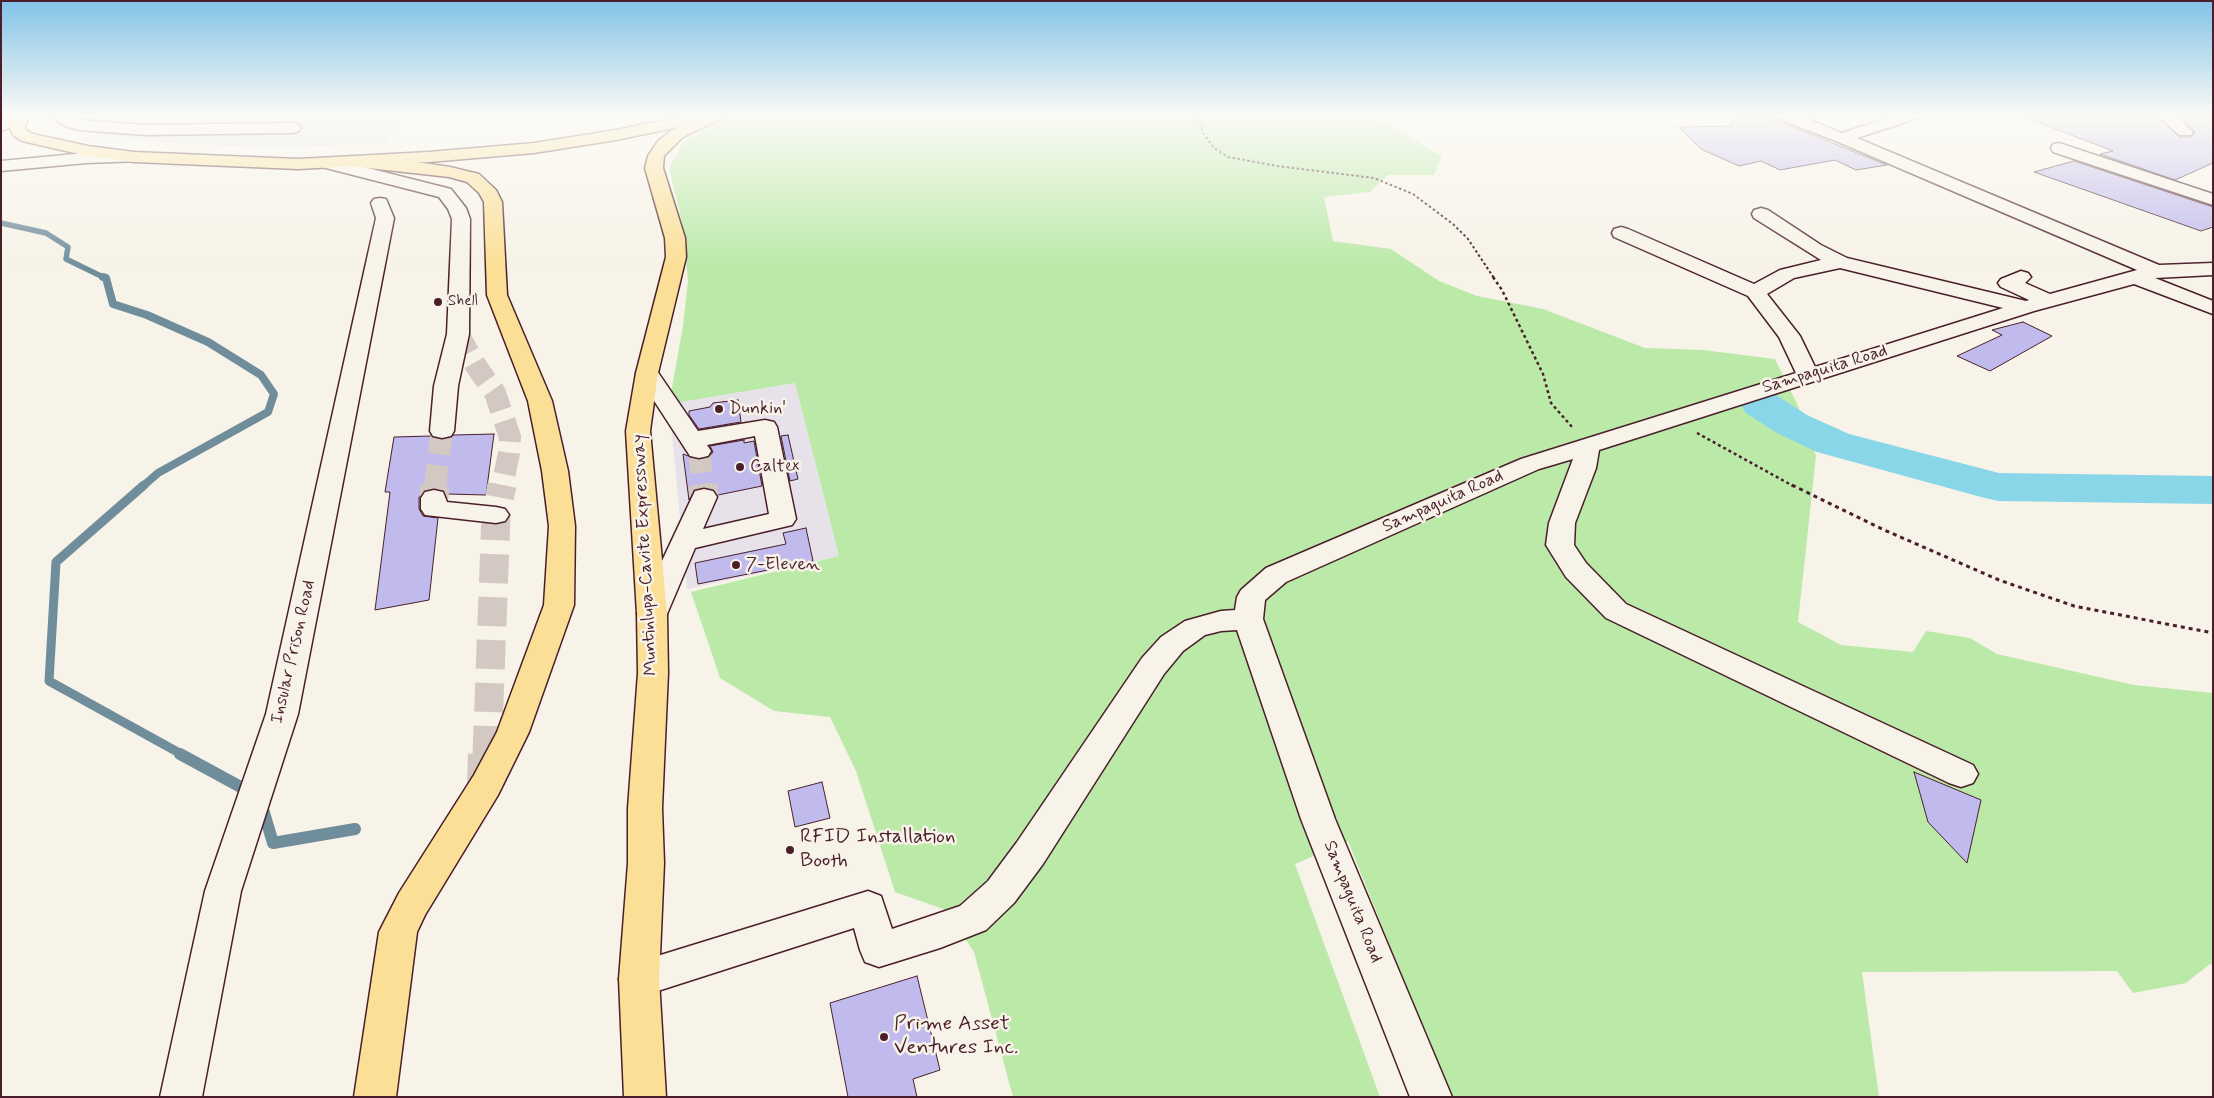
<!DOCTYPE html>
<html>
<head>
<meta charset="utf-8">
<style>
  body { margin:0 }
  #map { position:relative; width:2214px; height:1098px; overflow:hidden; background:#f7f3e8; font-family:Mynerve,sans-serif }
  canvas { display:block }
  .frame { position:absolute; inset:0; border:2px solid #4a1f2b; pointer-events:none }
</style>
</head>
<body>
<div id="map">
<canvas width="2214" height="1098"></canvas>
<div class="frame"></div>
</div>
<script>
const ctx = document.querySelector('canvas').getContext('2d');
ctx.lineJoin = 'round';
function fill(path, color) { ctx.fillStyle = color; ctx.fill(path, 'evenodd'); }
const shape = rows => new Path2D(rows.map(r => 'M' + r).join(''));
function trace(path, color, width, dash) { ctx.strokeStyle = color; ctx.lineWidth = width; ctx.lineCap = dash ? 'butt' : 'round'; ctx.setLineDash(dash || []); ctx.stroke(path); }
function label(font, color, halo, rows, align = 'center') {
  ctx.font = font + ' Mynerve,sans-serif'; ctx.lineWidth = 5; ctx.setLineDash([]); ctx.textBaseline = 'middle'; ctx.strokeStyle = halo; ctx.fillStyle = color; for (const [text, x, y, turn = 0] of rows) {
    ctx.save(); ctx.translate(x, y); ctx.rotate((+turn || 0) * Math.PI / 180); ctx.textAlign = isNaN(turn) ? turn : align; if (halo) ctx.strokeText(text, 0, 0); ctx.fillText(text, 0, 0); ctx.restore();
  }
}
const built = shape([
  [49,114,414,114,384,143,281,148,181,144,93,133,61,127,47,120],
  [795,383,839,556,687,589,669,404]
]);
const green = shape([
  [745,114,1369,114,1442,156,1434,175,1388,175,1370,192,1324,197,1333,241,1391,249,1439,281,1477,296,1543,309,1645,348,1703,350,1775,359,1798,406,1816,456,1798,622,1841,645,1913,652,1926,631,1970,638,1997,654,2134,685,2213,693,2213,965,2210,964,2186,983,2133,993,2117,971,1862,972,1879,1097,1450,1097,1348,841,1295,864,1380,1097,1013,1097,974,952,946,910,895,892,856,771,830,717,774,711,720,678,691,592,839,556,795,383,669,404,683,326,688,281,683,226,669,168,683,142,721,121]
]);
const streamFar3 = shape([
  [1,223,46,233,68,247,66,259,105,278]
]);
const streamFar2 = shape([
  [103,277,106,278,113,304,147,315,208,342,261,375,274,394,268,412,158,473,142,487]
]);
const streamFar1 = shape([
  [144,485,56,562,49,681,183,755]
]);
const stream = shape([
  [180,754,250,792],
  [262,806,273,843,355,829]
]);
const river = shape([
  [1761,391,1776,395,1807,415,1849,434,1999,473,2213,476,2213,504,1998,501,1981,497,1817,452,1777,433,1746,413,1740,404,1746,395,1761,391]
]);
const building = shape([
  [1732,114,1770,114,1773,119,1887,165,1856,170,1835,160,1780,170,1761,161,1739,166,1701,149,1679,127,1731,126,1732,114],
  [2022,114,2155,114,2179,137,2191,137,2195,132,2178,114,2213,114,2213,163,2175,180,2100,154,2113,151,2022,116,2022,114],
  [2074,161,2213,207,2213,227,2201,231,2034,172,2074,161],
  [2023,322,2052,336,1990,371,1957,356,2002,335,1992,330,2023,322],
  [738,400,741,422,699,429,689,415,689,411,710,407,713,403,738,400],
  [494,434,486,495,446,494,443,490,434,488,425,490,419,497,419,509,423,516,438,518,429,600,375,610,390,492,385,492,394,437,431,436,442,440,454,435,494,434],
  [788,435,798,479,790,481,781,436,788,435],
  [744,440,744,443,754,441,762,486,718,495,713,489,704,487,693,490,689,500,683,454,699,460,708,458,713,452,710,446,744,440],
  [806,528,813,561,698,584,695,563,786,544,783,533,806,528],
  [1914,772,1981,800,1967,863,1928,822,1914,772],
  [822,782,830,818,795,827,788,791,822,782],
  [917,976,940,1070,913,1079,917,1097,848,1097,830,1003,917,976]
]);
const minorTunnelFar2 = shape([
  [458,334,476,366,495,393,510,437,509,453,502,487],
  [699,451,703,487],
  [435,487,442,431]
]);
const minorTunnelFar1 = shape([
  [703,485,704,497],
  [434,498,435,485],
  [487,755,496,515,502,485]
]);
const minorTunnel = shape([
  [486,785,487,754]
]);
const pathFar2 = shape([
  [1196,114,1204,134,1214,148,1228,157,1277,166,1374,178,1413,194,1453,224,1468,239,1494,278]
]);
const pathFar1 = shape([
  [1493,277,1502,290,1543,374,1551,403,1573,428],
  [1697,433,1795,487]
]);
const path = shape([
  [1792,485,1882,529,1999,580,2074,606,2213,633]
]);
const minor = shape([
  [8,114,27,114,7,129,1,131,1,119,8,114],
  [51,114,69,114,80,120,145,125,293,123,299,125,301,128,299,131,293,133,145,135,79,130,63,125,51,114],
  [1772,114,1795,114,1842,133,1899,114,1923,114,1921,117,1857,138,2159,265,2213,263,2213,275,2155,278,2213,301,2213,314,2134,284,2034,311,1599,450,1596,468,1575,523,1574,545,1586,563,1626,604,1973,765,1978,774,1973,783,1961,787,1949,783,1606,618,1566,577,1546,545,1549,523,1573,459,1539,469,1286,582,1265,600,1263,619,1335,819,1452,1097,1410,1097,1301,819,1237,630,1221,631,1205,635,1183,651,1164,674,1043,864,1014,903,986,930,940,948,879,967,865,962,860,950,854,928,639,997,625,992,619,979,625,966,868,891,881,896,892,929,960,906,988,881,1017,842,1142,658,1161,637,1185,621,1221,611,1235,610,1237,597,1241,590,1266,568,1521,459,1796,373,1779,337,1748,296,1614,237,1612,233,1614,229,1621,227,1628,229,1754,284,1780,270,1821,260,1754,218,1752,214,1754,210,1761,208,1768,210,1821,245,1847,258,2026,301,2029,300,2001,287,1998,283,2001,279,2021,271,2028,273,2031,277,2025,283,2050,294,2137,270,1836,141,1774,117,1772,114],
  [1840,268,2003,308,1815,367,1800,336,1767,294,1794,278,1840,268],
  [2157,114,2175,114,2193,132,2191,135,2179,135,2157,114],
  [2059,143,2213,194,2213,205,2053,152,2051,148,2053,144,2059,143],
  [134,152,140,153,142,157,140,161,86,163,1,171,1,161,86,153,134,152],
  [328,158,451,189,466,208,470,219,469,334,458,386,454,431,451,436,442,438,433,436,430,431,434,386,447,334,452,219,448,209,439,197,322,167,319,163,322,159,328,158],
  [380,198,386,199,394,218,298,714,241,891,202,1097,160,1097,205,891,266,714,376,218,371,203,374,199,380,198],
  [647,366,655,368,698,431,765,420,774,422,777,427,796,519,792,525,695,548,667,614,662,621,652,624,642,621,637,614,695,491,704,489,713,491,717,497,703,529,769,514,755,436,707,445,711,451,708,456,699,458,690,456,636,373,639,368,647,366],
  [434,490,443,492,447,502,496,507,505,509,509,515,505,521,496,523,425,515,421,509,421,498,425,492,434,490]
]);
const major = shape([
  [15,114,31,114,25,125,26,130,33,134,88,146,134,152,298,159,429,152,534,143,616,130,694,114,726,114,724,117,718,119,616,140,534,153,429,162,298,169,134,162,88,156,22,141,13,135,9,125,15,114]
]);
const highway = shape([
  [706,114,727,114,725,117,683,137,664,156,663,168,685,238,686,257,658,373,650,431,667,614,668,673,662,808,664,863,659,979,666,1097,624,1097,619,979,628,863,628,808,638,673,637,614,626,431,636,373,666,257,665,238,645,168,648,156,658,141,671,131,706,114],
  [356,157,409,161,450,167,479,174,496,190,502,202,507,295,552,401,568,471,575,526,574,605,529,732,498,795,425,915,417,932,396,1097,354,1097,379,932,399,893,474,775,497,732,544,605,549,526,542,471,528,401,487,295,484,202,479,193,467,182,449,177,350,166,348,162,350,158,356,157]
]);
const markers = [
  [438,302,5,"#4a1f2b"],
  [719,409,5,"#4a1f2b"],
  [740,467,5,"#4a1f2b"],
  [736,565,5,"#4a1f2b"],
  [790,850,5,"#4a1f2b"],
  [884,1037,5,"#4a1f2b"]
];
const farPoinames = [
  ["Shell",448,302]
];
const streetNames = [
  ["Sampaguita Road",1825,370,-17],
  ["Sampaguita Road",1443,502,-24],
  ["Muntinlupa-Cavite Expressway",646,555,-93],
  ["Insular Prison Road",294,652,-77],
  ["Sampaguita Road",1352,902,68]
];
const poiNames = [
  ["Dunkin'",729,409],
  ["Caltex",750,467],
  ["7-Eleven",746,565]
];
const nearPoinames = [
  ["RFID Installation",800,838],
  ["Booth",800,862],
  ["Prime Asset",894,1025],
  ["Ventures Inc.",894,1049]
];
fill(built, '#e7e2ea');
fill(green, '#bae9a8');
trace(streamFar3, '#708d9c', 5.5);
trace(streamFar2, '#708d9c', 8);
trace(streamFar1, '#708d9c', 9);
trace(stream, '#708d9c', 12);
fill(river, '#89d6e8');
fill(building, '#c1bbed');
trace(building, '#4a1f2b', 1);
trace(minorTunnelFar2, '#d4c9c2', 22, [22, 11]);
trace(minorTunnelFar1, '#d4c9c2', 29, [29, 14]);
trace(minorTunnel, '#d4c9c2', 38, [38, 19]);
trace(minor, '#4a1f2b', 3);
trace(major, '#4a1f2b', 3);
trace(highway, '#4a1f2b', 3);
trace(pathFar2, '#4a1f2b', 2, [2.5, 2.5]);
trace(pathFar1, '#4a1f2b', 2.5, [3, 3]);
trace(path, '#4a1f2b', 3, [4, 4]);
fill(minor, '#f7f3e8');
fill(major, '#fbdf96');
fill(highway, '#fbdf96');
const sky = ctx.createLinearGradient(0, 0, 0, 268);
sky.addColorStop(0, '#82c2e8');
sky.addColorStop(0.43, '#fbfaf5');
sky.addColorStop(1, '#fbfaf500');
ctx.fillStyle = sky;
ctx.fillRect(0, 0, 2214, 268);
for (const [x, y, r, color] of markers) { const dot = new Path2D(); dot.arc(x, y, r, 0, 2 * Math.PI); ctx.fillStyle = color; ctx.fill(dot); trace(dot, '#f7f3e8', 2); }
label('15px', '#4a1f2b', '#f7f3e8', farPoinames, 'left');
label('18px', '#4a1f2b', '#f7f3e8', streetNames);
label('18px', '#4a1f2b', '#f7f3e8', poiNames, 'left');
label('21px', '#4a1f2b', '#f7f3e8', nearPoinames, 'left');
</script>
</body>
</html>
